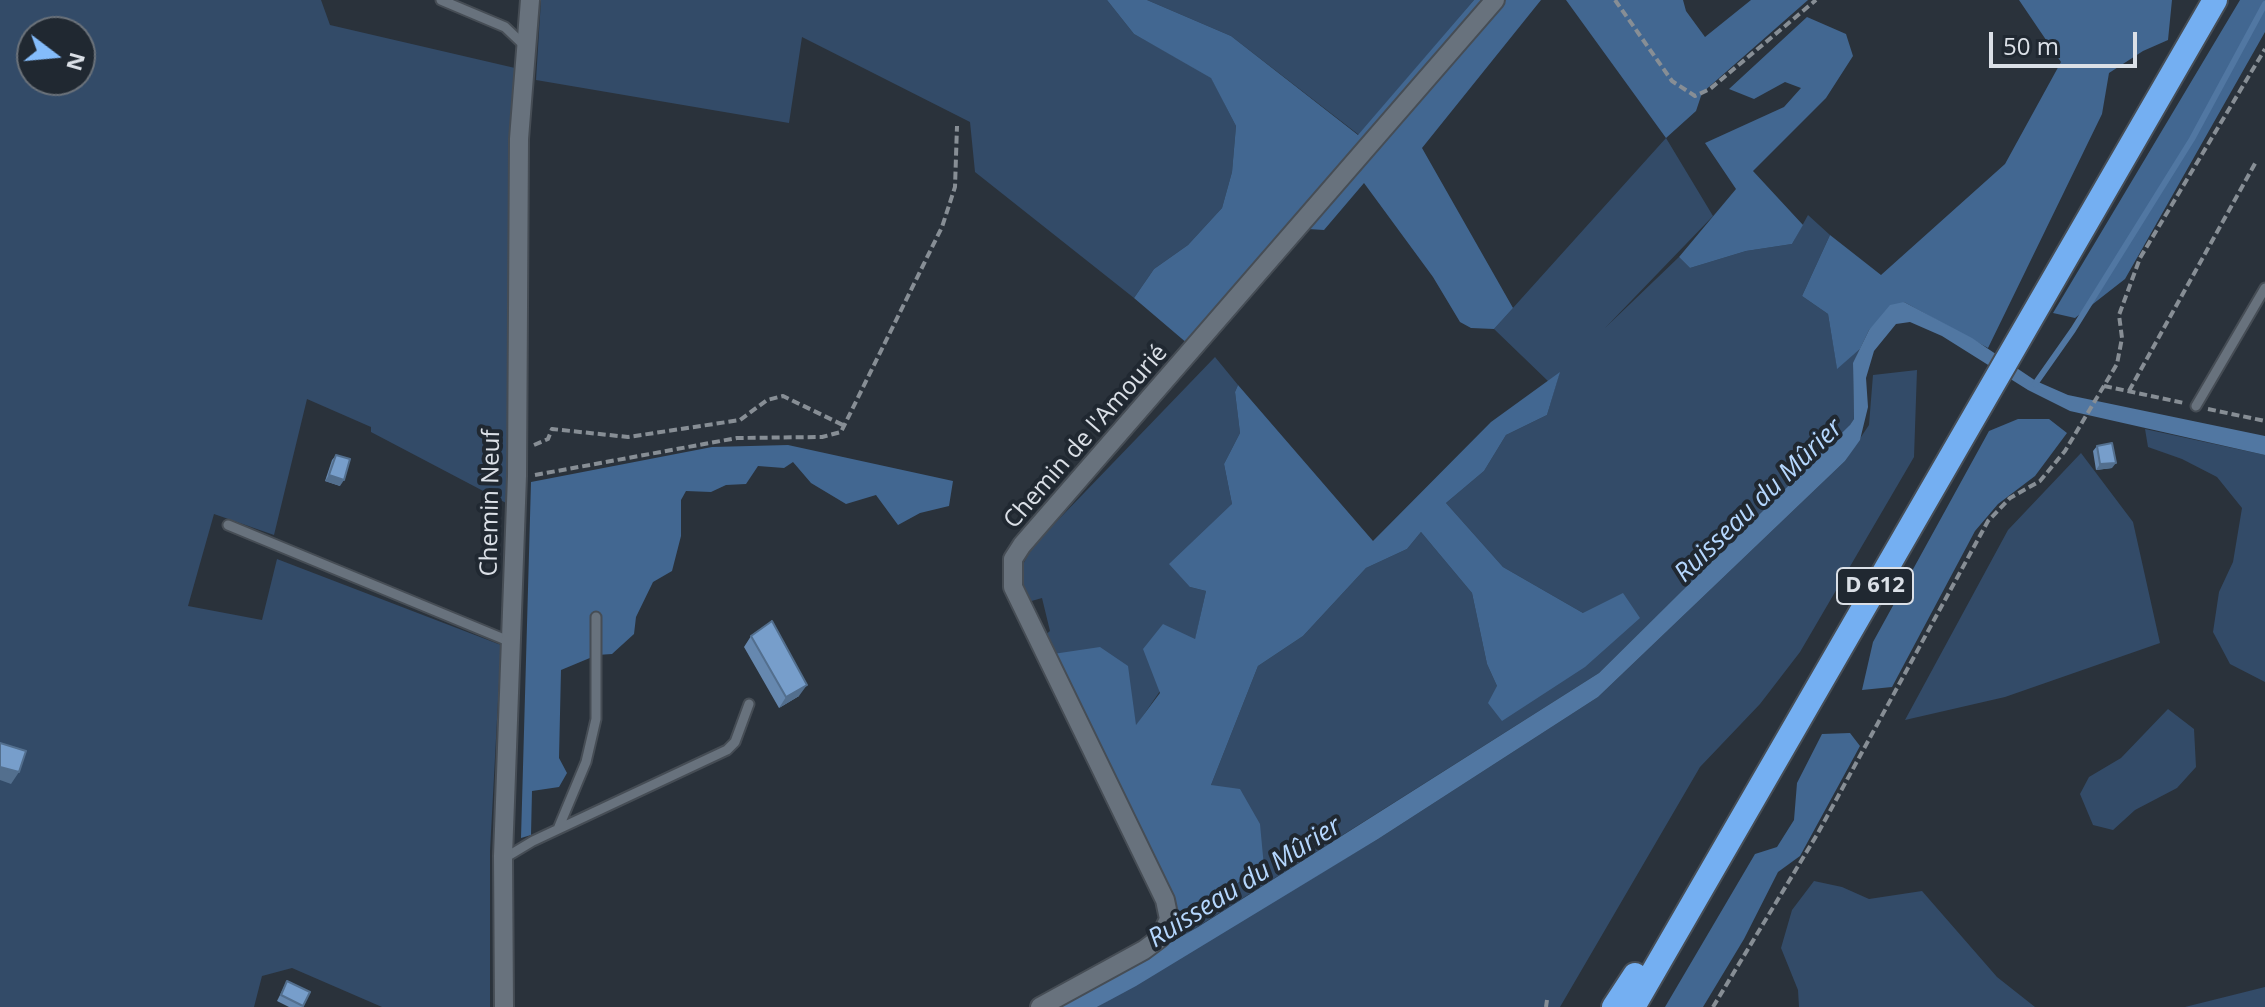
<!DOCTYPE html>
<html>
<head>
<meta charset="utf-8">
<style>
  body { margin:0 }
  #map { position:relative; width:2265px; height:1007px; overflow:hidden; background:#2a323b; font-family:"Open Sans",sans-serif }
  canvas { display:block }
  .north { position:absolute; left:16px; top:16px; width:80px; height:80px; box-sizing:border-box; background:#202831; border:2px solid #6b727a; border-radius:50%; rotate:106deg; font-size:22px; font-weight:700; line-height:32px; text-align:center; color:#dbe0e7 }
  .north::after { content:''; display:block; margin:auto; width:28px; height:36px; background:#84bcfb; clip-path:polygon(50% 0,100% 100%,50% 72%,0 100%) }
  .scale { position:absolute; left:1989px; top:32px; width:148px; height:36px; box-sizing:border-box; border:4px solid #dbe0e7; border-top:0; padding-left:10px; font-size:24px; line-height:28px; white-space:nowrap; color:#dbe0e7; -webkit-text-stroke:6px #202831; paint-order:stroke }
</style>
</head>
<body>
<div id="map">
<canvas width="2265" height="1007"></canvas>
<div class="north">N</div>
<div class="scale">50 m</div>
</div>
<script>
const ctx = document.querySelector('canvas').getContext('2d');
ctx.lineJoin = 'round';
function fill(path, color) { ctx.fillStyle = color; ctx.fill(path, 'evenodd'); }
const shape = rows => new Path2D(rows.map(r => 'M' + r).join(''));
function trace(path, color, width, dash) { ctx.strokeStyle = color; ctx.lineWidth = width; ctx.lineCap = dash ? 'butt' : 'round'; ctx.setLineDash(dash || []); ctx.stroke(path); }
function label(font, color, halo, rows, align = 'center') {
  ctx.font = font + ' "Open Sans",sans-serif'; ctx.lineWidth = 8; ctx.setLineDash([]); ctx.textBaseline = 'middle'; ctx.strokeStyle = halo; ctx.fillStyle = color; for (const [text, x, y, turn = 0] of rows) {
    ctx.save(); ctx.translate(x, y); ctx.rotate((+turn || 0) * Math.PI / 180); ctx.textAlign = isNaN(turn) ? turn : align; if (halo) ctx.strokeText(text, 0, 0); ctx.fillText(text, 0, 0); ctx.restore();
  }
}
const green = shape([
  [0,0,321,0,330,25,515,68,508,504,371,432,371,427,307,399,274,535,214,514,188,606,262,620,277,559,501,645,490,851,490,1007,382,1007,292,968,262,976,254,1007,0,1007],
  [32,32,80,32,80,80,32,80],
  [541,0,1107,0,1134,34,1211,77,1236,126,1232,172,1222,208,1188,245,1154,269,1134,298,975,172,970,122,802,37,789,123,536,80],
  [1147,0,1474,0,1359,135,1231,36],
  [1666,138,1713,216,1605,328,1679,257,1690,268,1746,251,1792,244,1808,215,1830,235,1802,296,1828,314,1837,368,1860,349,1853,365,1854,419,1849,427,1599,673,1183,936,1187,914,1264,867,1211,785,1258,666,1303,636,1366,568,1407,549,1421,532,1472,593,1487,664,1497,686,1583,613,1503,567,1446,503,1484,471,1506,435,1547,415,1559,374,1549,382,1494,329],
  [1215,357,1238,385,1235,392,1240,433,1224,464,1232,504,1190,587,1206,591,1195,640,1136,726,1053,654,1043,637,1050,631,1042,598,1028,602,1020,587,1021,568,1033,546],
  [1917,370,1914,457,1800,652,1760,704,1700,767,1560,1007,1097,1007,1378,839,1598,697,1845,461,1869,425,1873,375],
  [2145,429,2265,455,2265,682,2230,664,2213,632,2219,592,2233,562,2242,508,2217,477,2182,459,2148,447],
  [2081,453,2133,522,2160,643,2005,697,1905,720,2008,530],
  [2168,709,2194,729,2196,767,2177,788,2135,810,2113,830,2093,825,2080,794,2089,777,2121,758],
  [1814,881,1842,887,1869,899,1922,891,1997,977,2035,1007,1799,1007,1798,990,1781,948,1792,910],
  [2265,987,2265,1007,2185,1007]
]);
const forest = shape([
  [1107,0,1147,0,1231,36,1358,135,1474,0,1541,0,1422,148,1513,308,1494,329,1471,328,1460,322,1433,277,1364,183,1324,230,1292,228,1188,344,1134,298,1154,269,1188,245,1222,208,1232,172,1236,126,1211,78,1134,34],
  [1566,0,1683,0,1686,11,1705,37,1751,0,1808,0,1702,93,1696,111,1666,138],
  [2019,0,2172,0,2168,40,2143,51,2109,73,2102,114,1988,348,1904,302,1869,330,1860,349,1837,369,1828,314,1802,296,1830,235,1881,275,2005,164,2061,62],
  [2240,0,2265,0,2265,32,2125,279,2075,318,2053,313],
  [1807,17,1846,34,1853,56,1826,98,1753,171,1803,225,1792,244,1746,251,1690,268,1679,257,1736,189,1705,143,1784,107,1801,88,1785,82,1754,99,1729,89],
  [1560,372,1547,415,1506,435,1484,471,1446,503,1503,567,1583,613,1623,593,1640,618,1585,667,1502,721,1488,703,1497,686,1487,664,1472,593,1421,532,1407,549,1366,568,1303,636,1258,666,1211,785,1240,789,1260,824,1264,867,1187,914,1177,912,1053,654,1100,647,1128,666,1136,725,1160,693,1143,649,1163,624,1195,639,1206,591,1190,587,1169,564,1232,504,1224,464,1240,433,1235,392,1238,385,1373,541,1491,422],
  [2018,419,2049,419,2067,433,2035,476,1998,504,1975,531,1892,687,1862,690,1873,642,1989,431],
  [788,445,953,481,949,506,920,513,898,525,876,495,846,504,811,483,793,462,784,468,758,466,746,484,726,485,711,492,686,491,681,500,681,536,672,571,653,582,636,617,634,634,612,654,597,655,561,670,559,758,567,773,559,787,532,791,531,835,521,838,531,482,712,447],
  [1850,733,1860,746,1800,856,1778,872,1744,939,1703,1007,1665,1007,1755,854,1777,847,1794,820,1797,783,1822,734]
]);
const water = shape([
  [1904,302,1972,338,2036,381,2068,395,2265,436,2265,455,2070,411,2028,390,1942,336,1910,322,1896,324,1874,351,1866,378,1868,407,1860,440,1845,461,1598,697,1378,839,1136,986,1097,1007,1057,1007,1198,927,1599,673,1850,425,1854,419,1853,363,1869,330,1890,305]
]);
const stream = shape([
  [2035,384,2073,330,2192,139,2265,4]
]);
const path = shape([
  [1615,0,1672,81,1695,96,1710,89,1816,0],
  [2104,386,2184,403],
  [2129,391,2257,160],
  [2208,409,2265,421],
  [534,445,548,439,552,429,628,437,740,420,767,400,783,396,845,426],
  [535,475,737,438,822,437,841,432,942,227,955,187,957,126],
  [1546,1007,1547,1000],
  [1713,1007,1818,833,1988,521,2010,498,2040,481,2065,451,2117,364,2122,338,2119,315,2140,258,2265,49]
]);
const lane = shape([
  [441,0,505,27,526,47],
  [2196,406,2265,288],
  [228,525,511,642],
  [558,829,586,762,596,719,596,617],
  [503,859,533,841,727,750,735,742,749,704]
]);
const street = shape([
  [504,1007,503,856,517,476,519,139,530,0],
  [1040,1007,1144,950,1160,938,1169,919,1165,900,1013,587,1013,559,1022,545,1495,0]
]);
const highway = shape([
  [1614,1007,1635,975],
  [1633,1007,2215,0]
]);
const wall = shape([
  [2097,446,2112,468,2096,470,2093,451],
  [336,455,340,486,325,481,332,460],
  [751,636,799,696,779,708,744,647],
  [287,981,310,992,303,1007,289,1007,277,1001]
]);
const shadedWall = shape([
  [2116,463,2112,468,2096,470,2100,464],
  [329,475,344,480,340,486,325,481],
  [807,685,799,696,779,708,786,697],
  [0,767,19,772,11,784,0,780]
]);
const building = shape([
  [2112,443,2116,463,2100,464,2097,446,2112,443],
  [336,455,350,459,344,480,329,475,336,455],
  [772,621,807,685,786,697,751,636,772,621],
  [0,743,26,751,19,772,0,767,0,743],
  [287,981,310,992,303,1006,281,995,287,981]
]);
const shields = [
  [1875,586,76]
];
const shieldNames = [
  ["D 612",1875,586]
];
const streetNames = [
  ["Chemin de l'Amourié",1086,437,-49],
  ["Chemin Neuf",491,503,-89]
];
const waterNames = [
  ["Ruisseau du Mûrier",1759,501,-44],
  ["Ruisseau du Mûrier",1245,883,-32]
];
fill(green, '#334b68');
fill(forest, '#426791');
fill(water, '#5177a2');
trace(stream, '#5177a2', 6);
trace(lane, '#464d55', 13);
trace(street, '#464d55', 22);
trace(highway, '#464d55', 28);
trace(path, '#878e95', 4, [8, 4]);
trace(lane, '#68727d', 9);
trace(street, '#68727d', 18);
trace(highway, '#74aff2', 24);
fill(wall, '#6688af');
fill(shadedWall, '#536f8e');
fill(building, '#779ecb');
trace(building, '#536f8e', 2);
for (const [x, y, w] of shields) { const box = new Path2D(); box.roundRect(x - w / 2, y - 18, w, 36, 6); ctx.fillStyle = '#202831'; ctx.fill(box); trace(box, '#dbe0e7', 2); }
label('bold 22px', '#dbe0e7', null, shieldNames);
label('24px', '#dbe0e7', '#202831', streetNames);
label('italic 26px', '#b5d7fe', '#202831', waterNames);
</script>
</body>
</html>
